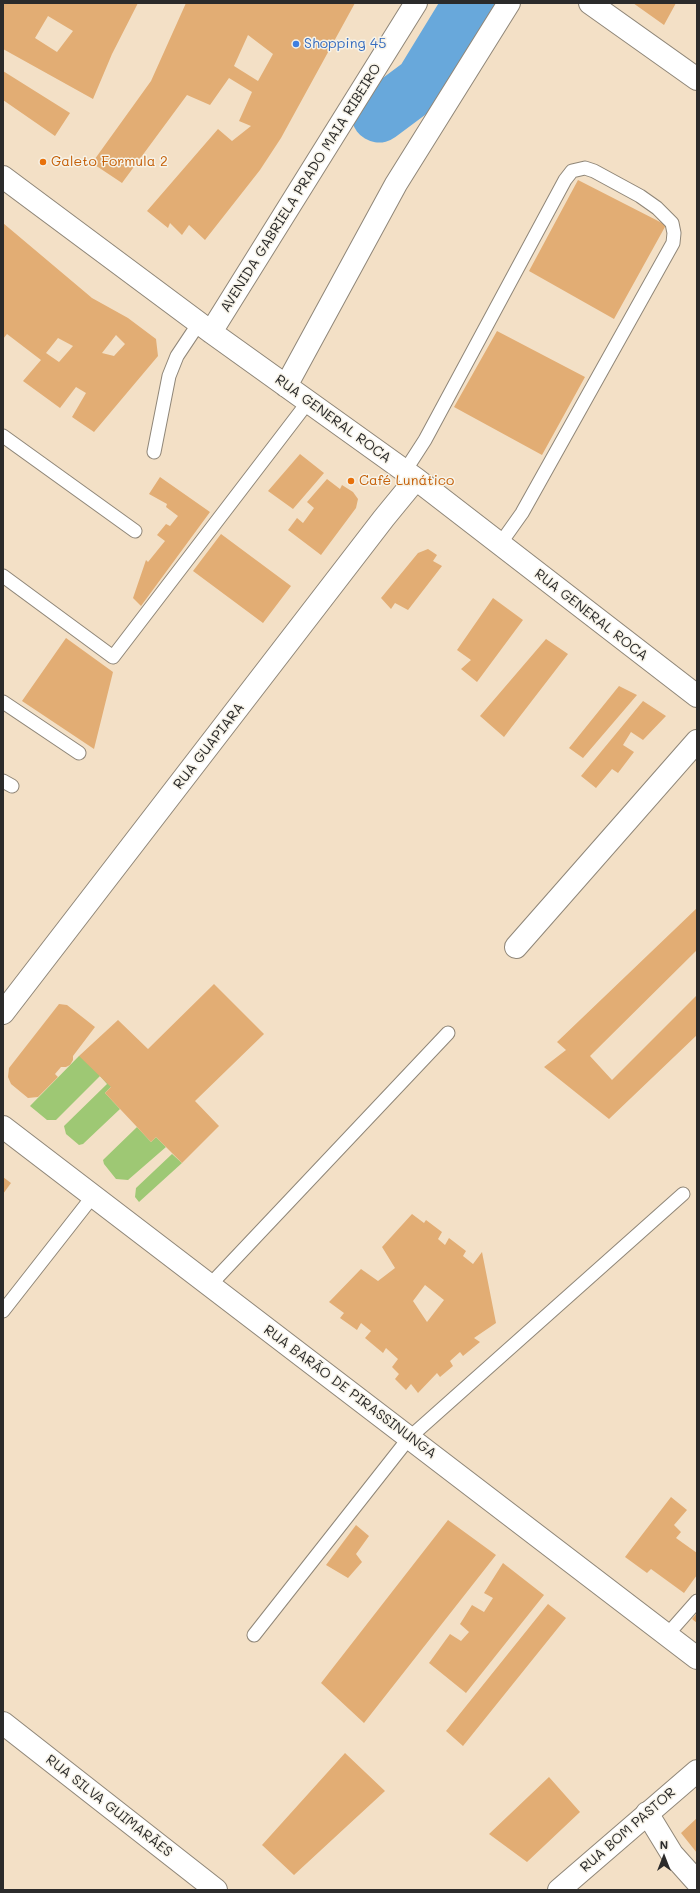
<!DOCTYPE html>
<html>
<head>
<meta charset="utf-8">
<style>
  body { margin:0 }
  #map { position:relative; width:700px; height:1893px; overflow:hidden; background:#f3e0c6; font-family:Mali,sans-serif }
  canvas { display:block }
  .frame { position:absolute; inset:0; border:4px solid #2b2b2b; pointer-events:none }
  .north { position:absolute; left:644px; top:1837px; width:40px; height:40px; -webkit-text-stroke:3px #f7f3e8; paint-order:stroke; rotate:0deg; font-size:11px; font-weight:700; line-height:16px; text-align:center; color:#2b2b2b }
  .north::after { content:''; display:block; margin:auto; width:14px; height:18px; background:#2b2b2b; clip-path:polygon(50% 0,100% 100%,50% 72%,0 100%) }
</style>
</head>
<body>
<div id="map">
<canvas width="700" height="1893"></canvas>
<div class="frame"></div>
<div class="north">N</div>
</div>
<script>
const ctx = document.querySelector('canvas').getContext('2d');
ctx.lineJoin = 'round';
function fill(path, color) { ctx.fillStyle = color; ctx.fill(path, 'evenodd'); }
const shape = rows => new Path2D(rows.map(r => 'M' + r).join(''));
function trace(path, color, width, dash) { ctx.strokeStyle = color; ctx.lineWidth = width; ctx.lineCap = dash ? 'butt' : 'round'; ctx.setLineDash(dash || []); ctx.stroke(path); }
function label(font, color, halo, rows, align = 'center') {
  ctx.font = font + ' Mali,sans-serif'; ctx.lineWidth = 3; ctx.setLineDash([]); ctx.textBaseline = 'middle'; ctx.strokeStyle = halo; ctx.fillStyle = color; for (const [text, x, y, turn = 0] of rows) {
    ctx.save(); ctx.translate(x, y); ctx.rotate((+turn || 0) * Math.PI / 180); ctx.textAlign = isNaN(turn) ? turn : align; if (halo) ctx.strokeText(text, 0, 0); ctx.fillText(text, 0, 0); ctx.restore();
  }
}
const green = shape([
  [148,1049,105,1093,120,1109,83,1144,79,1145,66,1134,64,1126,107,1084,100,1076,56,1120,47,1120,30,1106,79,1056],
  [137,1127,151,1142,156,1137,166,1147,128,1180,116,1179,104,1164,103,1160],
  [172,1154,182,1163,139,1202,135,1197,136,1188]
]);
const river = shape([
  [379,115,422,83,471,3]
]);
const building = shape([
  [3,3,138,3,112,54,93,99,3,49],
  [48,16,73,31,57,52,35,38],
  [186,3,355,3,281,138,260,170,205,240,189,225,182,235,170,223,168,228,147,211,218,129,232,141,251,126,239,121,252,92,229,78,210,105,187,95,122,183,92,163,151,81],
  [248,35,273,54,258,81,234,66],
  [633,3,676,3,664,25],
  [3,71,70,113,55,136,3,100],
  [578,180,666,225,614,319,529,271],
  [3,223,92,298,128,318,156,339,158,356,94,432,72,417,86,393,76,387,60,408,23,381,41,360,7,334,3,339],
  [116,335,125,344,114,356,102,353],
  [58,338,73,346,59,362,46,353],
  [497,331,585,377,542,455,454,407],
  [300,454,324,473,293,509,268,491],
  [160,477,210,512,141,606,133,598,146,560,148,562,165,541,157,535,166,524,170,526,178,516,166,507,167,504,149,494],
  [327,479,340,489,342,485,353,492,358,499,356,508,321,555,288,530,297,518,303,523,314,508,307,502],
  [221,534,291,586,263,623,193,571],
  [428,549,437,555,433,561,442,566,408,610,395,603,391,609,381,598,418,553],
  [493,598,523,620,477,682,461,669,471,660,457,650],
  [66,638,113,672,94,749,22,701],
  [546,639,568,654,504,737,480,716],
  [619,686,637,695,583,758,569,748],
  [643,701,666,716,643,740,631,732,623,745,634,752,618,773,612,769,596,788,581,776],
  [697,908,697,950,590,1056,612,1080,697,995,697,1035,609,1119,544,1067,566,1050,557,1042],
  [214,984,264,1034,195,1101,219,1126,182,1163,156,1137,151,1142,137,1127,105,1093,111,1087,79,1056,118,1020,148,1049],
  [59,1004,67,1005,95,1027,73,1056,73,1060,70,1065,66,1067,61,1067,55,1074,58,1077,38,1097,28,1098,11,1084,8,1077,9,1068],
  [3,1177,11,1183,3,1194],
  [412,1214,424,1223,426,1220,442,1232,438,1239,445,1245,449,1238,466,1251,463,1256,473,1264,482,1252,496,1323,474,1338,480,1342,463,1356,460,1352,450,1361,453,1366,440,1377,437,1373,418,1393,411,1384,406,1390,395,1379,399,1374,392,1367,398,1359,386,1348,383,1353,365,1338,371,1331,361,1323,357,1330,340,1318,344,1313,329,1302,361,1269,378,1281,395,1268,382,1247],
  [425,1285,444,1300,427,1322,413,1301],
  [671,1497,687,1510,674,1525,681,1532,676,1538,697,1553,697,1575,684,1593,651,1569,647,1573,625,1557],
  [448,1520,496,1555,364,1723,321,1683],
  [356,1525,369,1536,356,1554,362,1562,348,1578,326,1565],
  [503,1563,544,1595,466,1693,429,1663,450,1634,461,1641,469,1632,460,1624,472,1605,484,1612,493,1598,484,1593],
  [548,1604,566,1618,463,1746,446,1731],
  [697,1613,697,1623,692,1619],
  [345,1753,385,1791,294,1875,262,1845],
  [549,1777,580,1812,527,1862,489,1834],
  [697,1818,697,1853,681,1833]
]);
const service = shape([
  [3,436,135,531],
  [154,452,169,376,177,356,199,323],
  [405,471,425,440,565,180,572,171,585,168,594,171,640,196,657,208,672,223,674,233,673,243,522,513,500,544],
  [3,576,113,657,308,402],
  [3,702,79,753],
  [3,781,12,786],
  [210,1285,448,1033],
  [3,1311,93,1196],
  [254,1635,409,1438,683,1194],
  [667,1635,697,1601]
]);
const minor = shape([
  [590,3,697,79],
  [3,177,211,332,416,479,697,696],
  [211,332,416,3],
  [286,386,396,184,509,3],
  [516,947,697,741],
  [3,1013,384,518,416,479],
  [3,1127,697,1658],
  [3,1723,216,1890],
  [647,1813,672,1854,697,1882]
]);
const tertiary = shape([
  [559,1890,697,1771]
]);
const markers = [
  [296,44,4,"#3f7fe0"],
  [43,162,4,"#e8710a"],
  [351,481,4,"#e8710a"]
];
const shopNames = [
  ["Shopping 45",304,44]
];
const foodNames = [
  ["Galeto Formula 2",51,162],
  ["Café Lunático",359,481]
];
const streetNames = [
  ["AVENIDA GABRIELA PRADO MAIA RIBEIRO",301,188,-58],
  ["RUA GENERAL ROCA",333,419,36],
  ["RUA GENERAL ROCA",591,615,38],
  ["RUA GUAPIARA",209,746,-52],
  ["RUA BARÃO DE PIRASSINUNGA",350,1392,37],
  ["RUA SILVA GUIMARÃES",109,1806,38],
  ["RUA BOM PASTOR",628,1830,-41]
];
fill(green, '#9ec874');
trace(river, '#68a8db', 55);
fill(building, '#e2ad74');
trace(service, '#8f8678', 15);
trace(minor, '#8f8678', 24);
trace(tertiary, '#8f8678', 24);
trace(service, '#fff', 13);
trace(minor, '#fff', 22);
trace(tertiary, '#fff', 22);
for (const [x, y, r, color] of markers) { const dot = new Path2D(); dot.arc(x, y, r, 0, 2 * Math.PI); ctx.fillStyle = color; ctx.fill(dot); trace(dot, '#f7f3e8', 1.5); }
label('14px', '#366cbe', '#f7f3e8', shopNames, 'left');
label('14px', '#c56008', '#f7f3e8', foodNames, 'left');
label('14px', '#2b2b2b', '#f7f3e8', streetNames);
</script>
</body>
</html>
